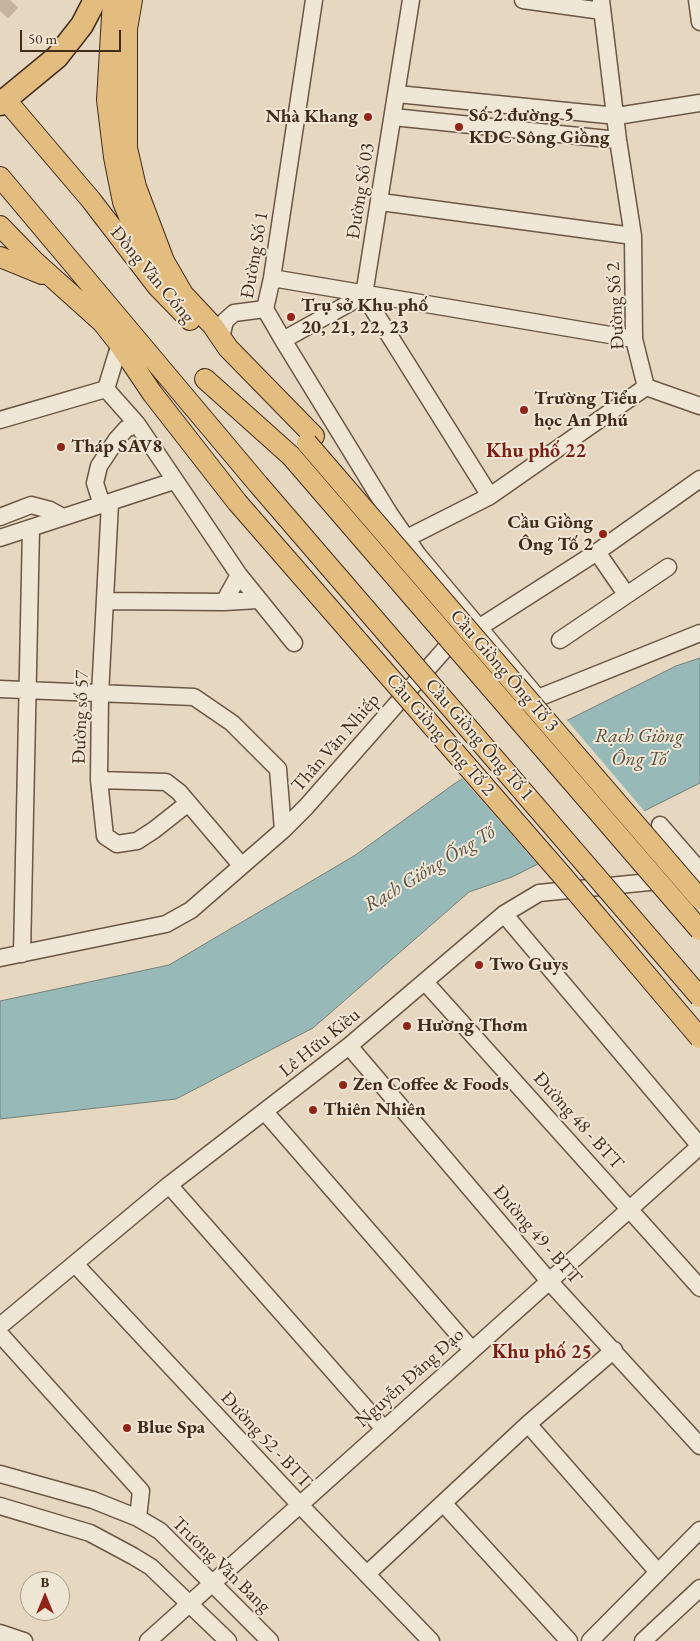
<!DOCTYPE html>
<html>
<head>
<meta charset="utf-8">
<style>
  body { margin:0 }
  #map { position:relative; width:700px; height:1641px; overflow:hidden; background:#e6d8c0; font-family:"EB Garamond",serif }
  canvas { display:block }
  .north { position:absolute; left:20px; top:1571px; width:50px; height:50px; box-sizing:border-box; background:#efe6d6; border:1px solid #a99b8a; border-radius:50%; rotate:0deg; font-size:14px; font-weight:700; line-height:20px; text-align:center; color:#412b19 }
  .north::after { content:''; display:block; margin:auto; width:18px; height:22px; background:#8f2418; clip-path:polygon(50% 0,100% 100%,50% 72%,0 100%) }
  .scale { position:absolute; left:20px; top:30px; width:101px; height:22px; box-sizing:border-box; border:2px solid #412b19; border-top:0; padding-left:6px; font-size:15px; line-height:18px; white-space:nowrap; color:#412b19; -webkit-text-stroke:4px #efe6d6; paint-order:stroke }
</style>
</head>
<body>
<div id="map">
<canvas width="700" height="1641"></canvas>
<div class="north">B</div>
<div class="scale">50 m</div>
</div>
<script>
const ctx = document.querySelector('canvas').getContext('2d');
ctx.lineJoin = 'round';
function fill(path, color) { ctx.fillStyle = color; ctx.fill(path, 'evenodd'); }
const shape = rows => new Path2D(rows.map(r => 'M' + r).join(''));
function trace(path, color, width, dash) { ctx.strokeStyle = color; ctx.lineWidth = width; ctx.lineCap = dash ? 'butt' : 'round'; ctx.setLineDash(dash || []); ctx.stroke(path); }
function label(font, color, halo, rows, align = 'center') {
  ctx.font = font + ' "EB Garamond",serif'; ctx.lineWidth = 4; ctx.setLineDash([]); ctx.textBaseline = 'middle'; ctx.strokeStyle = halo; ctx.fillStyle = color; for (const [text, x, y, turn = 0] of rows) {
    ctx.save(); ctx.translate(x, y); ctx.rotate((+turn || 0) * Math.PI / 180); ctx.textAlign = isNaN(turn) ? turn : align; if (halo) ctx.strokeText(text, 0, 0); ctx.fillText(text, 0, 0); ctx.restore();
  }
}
const water = shape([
  [700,658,700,783,512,877,469,892,313,1028,176,1099,0,1119,0,1001,169,965,354,856,454,784,506,751,676,666,700,658]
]);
const pier = shape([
  [566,719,646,813,539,866,461,777,505,749]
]);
const highwayTunnel = shape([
  [0,11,10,0]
]);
const minor = shape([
  [314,0,272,278,265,309,283,340,389,513,418,555,538,698,700,633],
  [523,0,602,11],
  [697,0,700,22],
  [397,94,617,116,700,103],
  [393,117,618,140],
  [381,202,633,236],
  [272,278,634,339],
  [364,295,490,496],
  [221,338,225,321,234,313,265,309],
  [283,340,364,295,411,0],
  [646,387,700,406],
  [106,389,137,424,239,575,294,643],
  [106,389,117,353,124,350],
  [0,420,106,389],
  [110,503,100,695,99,780,105,836,117,844,137,841,154,830,187,804],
  [102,505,95,483,99,466,117,439,126,429,137,424],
  [0,517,31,505,50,510,63,517],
  [0,538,174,481],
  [407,538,490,496,646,387,634,339,633,236,618,140,601,0],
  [597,552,626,594],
  [106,601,224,602,239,575],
  [224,602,258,600],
  [560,640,668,567],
  [0,689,194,697,232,723,278,769,283,830],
  [99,780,166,782,179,792,241,865],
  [660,825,700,871],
  [504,914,700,1146],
  [22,954,31,528],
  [0,958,166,924,191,910,283,830,306,807,452,641,480,627,597,552,700,479],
  [425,982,700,1288],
  [349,1046,549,1281,700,1446],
  [265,1112,472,1350],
  [169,1185,384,1429],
  [75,1264,300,1505,431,1641],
  [0,1326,169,1185,349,1046,504,914,539,893,700,877],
  [0,1334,141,1491,138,1518],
  [528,1424,657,1571],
  [0,1474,93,1500,138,1518,160,1531,270,1641],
  [444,1504,569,1641],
  [0,1506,90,1533,133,1556,151,1567,228,1641],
  [368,1573,528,1424,614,1350],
  [0,1633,24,1641],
  [148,1641,700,1146],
  [590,1641,700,1530],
  [643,1641,700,1588]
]);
const major = shape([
  [113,0,107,100,114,157,123,202,148,263],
  [132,0,127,29,127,148,136,187,164,261,183,294,213,326,228,348,314,436],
  [6,100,91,200,157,286,190,320],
  [0,177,258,484],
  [0,226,34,261,102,322,117,341,152,393,237,502],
  [0,257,42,274],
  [205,379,291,456]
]);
const highway = shape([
  [0,104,57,57,82,25,95,0]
]);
const majorBridge = shape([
  [307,443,700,899],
  [291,456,700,930],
  [258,484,700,997],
  [237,502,561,874,700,1038]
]);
const markers = [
  [368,117,5,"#8f2418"],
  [459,127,5,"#8f2418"],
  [291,317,5,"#8f2418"],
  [524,410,5,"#8f2418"],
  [61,447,5,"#8f2418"],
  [603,534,5,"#8f2418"],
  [479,965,5,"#8f2418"],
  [407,1026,5,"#8f2418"],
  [343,1085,5,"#8f2418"],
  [313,1110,5,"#8f2418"],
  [127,1428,5,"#8f2418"]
];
const poiNames = [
  ["Số 2 đường 5",469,116],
  ["KDC Sông Giồng",469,138],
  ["Nhà Khang",358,117,"right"],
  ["Trụ sở Khu phố",301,306],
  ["20, 21, 22, 23",301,328],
  ["Trường Tiểu",534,399],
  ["học An Phú",534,421],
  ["Tháp SAV8",71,447],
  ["Cầu Giồng",593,523,"right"],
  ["Ông Tố 2",593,545,"right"],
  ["Two Guys",489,965],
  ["Hương Thơm",417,1026],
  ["Zen Coffee & Foods",353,1085],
  ["Thiên Nhiên",323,1110],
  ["Blue Spa",137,1428]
];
const streetNames = [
  ["Đường Số 03",361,191,-81],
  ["Đường Số 1",255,255,-80],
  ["Đồng Văn Cống",152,275,50],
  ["Đường Số 2",616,306,-93],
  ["Cầu Giồng Ông Tố 3",504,671,49],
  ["Đường số 57",81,717,-88],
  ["Cầu Giồng Ống Tố 2",440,735,49],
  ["Cầu Giồng Ông Tố 1",479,740,49],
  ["Thân Văn Nhiếp",336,743,-49],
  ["Lê Hữu Kiều",320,1043,-39],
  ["Đường 48 - BTT",578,1121,48],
  ["Đường 49 - BTT",537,1235,49],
  ["Nguyễn Đăng Đạo",410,1378,-42],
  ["Đường 52 - BTT",266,1440,47],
  ["Trương Văn Bang",221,1565,44]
];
const neighbourhoodNames = [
  ["Khu phố 22",536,452],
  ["Khu phố 25",542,1353]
];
const waterNames = [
  ["Rạch Giồng",639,737],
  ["Ông Tố",639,760],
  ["Rạch Giống Ống Tố",430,869,-31]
];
fill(water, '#97b9b8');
trace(water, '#758078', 1);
fill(pier, '#e6d8c0');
trace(highwayTunnel, '#c5b59f', 22, [22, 11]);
trace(minor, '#6a5643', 19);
trace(major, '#412b19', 22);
trace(highway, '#412b19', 25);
trace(minor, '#efe6d6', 16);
trace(major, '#e3bc80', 20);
trace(highway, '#e3bc80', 22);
trace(majorBridge, '#412b19', 22, []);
trace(majorBridge, '#e3bc80', 20);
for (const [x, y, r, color] of markers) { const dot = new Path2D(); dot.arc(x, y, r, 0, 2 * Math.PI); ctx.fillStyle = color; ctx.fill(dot); trace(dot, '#efe6d6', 2); }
label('bold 19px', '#412b19', '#efe6d6', poiNames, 'left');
label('19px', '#412b19', '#efe6d6', streetNames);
label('bold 20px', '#7a1f14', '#efe6d6', neighbourhoodNames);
label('italic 20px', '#564e41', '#efe6d6', waterNames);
</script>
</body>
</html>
